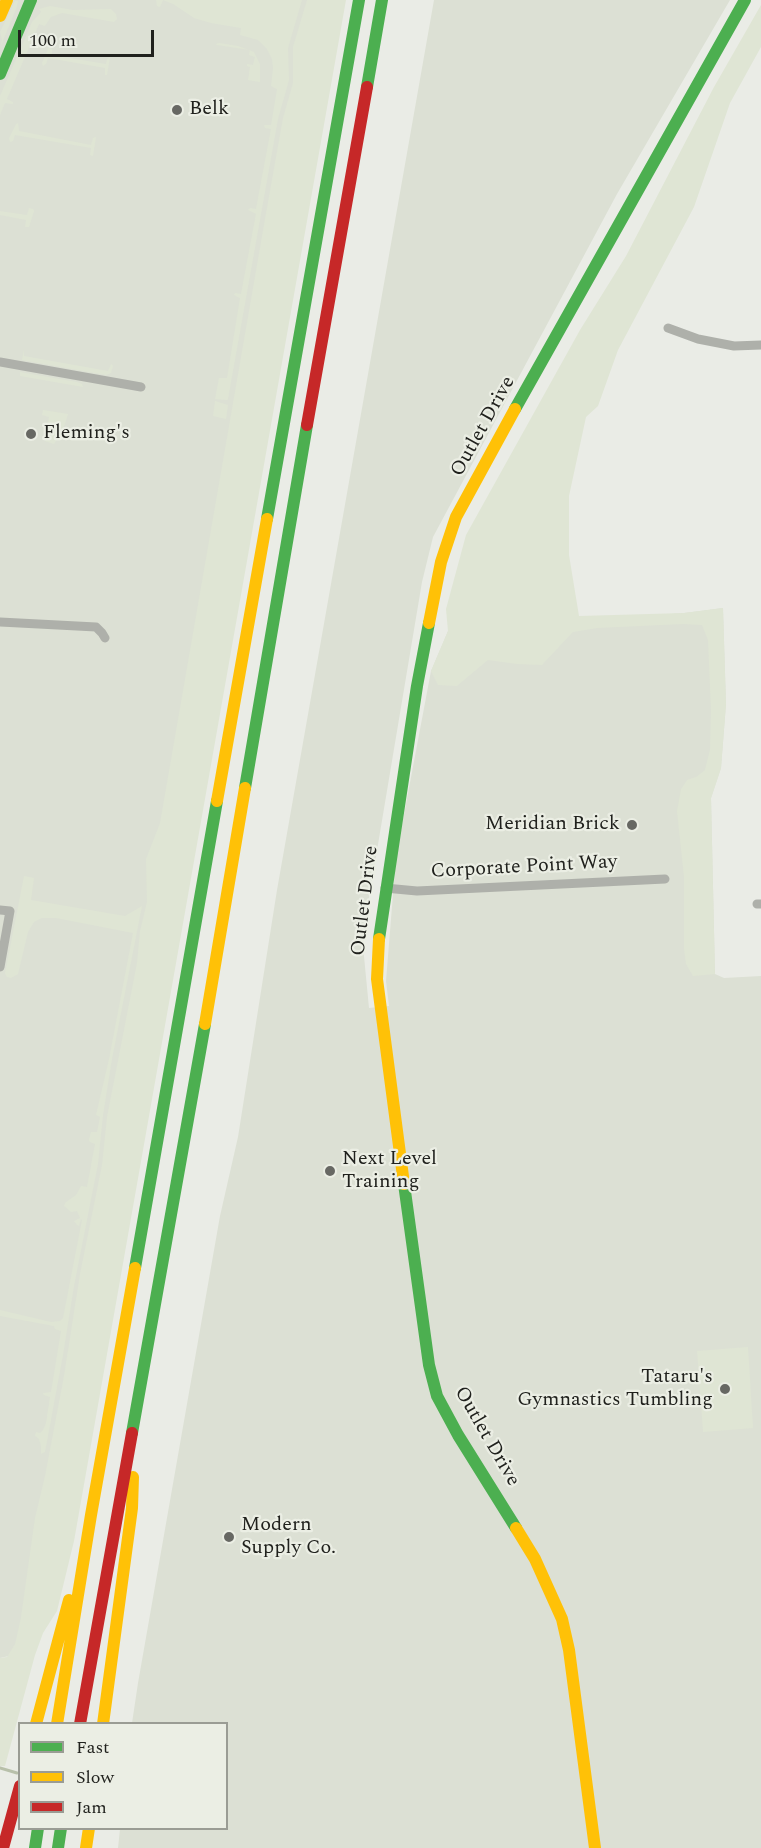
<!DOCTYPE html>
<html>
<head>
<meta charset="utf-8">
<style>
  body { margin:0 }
  #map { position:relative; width:761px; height:1848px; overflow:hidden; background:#eaece6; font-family:Spectral,serif }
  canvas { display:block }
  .legend { position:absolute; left:18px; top:1722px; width:210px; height:108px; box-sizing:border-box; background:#ebeee4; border:2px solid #9a9c94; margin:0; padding:8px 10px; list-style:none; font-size:18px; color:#20211d }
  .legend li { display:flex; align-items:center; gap:12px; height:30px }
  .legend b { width:30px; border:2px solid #9a9c94 }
  .scale { position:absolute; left:18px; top:30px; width:136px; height:27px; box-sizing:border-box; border:3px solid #20211d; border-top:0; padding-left:8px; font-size:18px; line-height:21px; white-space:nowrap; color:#20211d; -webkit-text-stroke:4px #ebeee4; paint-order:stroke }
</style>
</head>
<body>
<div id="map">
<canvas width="761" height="1848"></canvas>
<ul class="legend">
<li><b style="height:8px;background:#4caf50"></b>Fast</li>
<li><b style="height:8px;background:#ffc107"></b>Slow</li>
<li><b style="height:8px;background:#c62828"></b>Jam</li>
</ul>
<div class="scale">100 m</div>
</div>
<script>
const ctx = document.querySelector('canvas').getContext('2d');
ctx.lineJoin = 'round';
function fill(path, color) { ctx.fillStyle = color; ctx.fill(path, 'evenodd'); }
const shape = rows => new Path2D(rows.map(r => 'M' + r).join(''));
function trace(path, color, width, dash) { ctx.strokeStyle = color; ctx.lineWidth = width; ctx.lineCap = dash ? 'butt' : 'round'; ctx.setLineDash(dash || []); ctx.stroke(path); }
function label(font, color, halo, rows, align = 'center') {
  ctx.font = font + ' Spectral,serif'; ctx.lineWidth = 4.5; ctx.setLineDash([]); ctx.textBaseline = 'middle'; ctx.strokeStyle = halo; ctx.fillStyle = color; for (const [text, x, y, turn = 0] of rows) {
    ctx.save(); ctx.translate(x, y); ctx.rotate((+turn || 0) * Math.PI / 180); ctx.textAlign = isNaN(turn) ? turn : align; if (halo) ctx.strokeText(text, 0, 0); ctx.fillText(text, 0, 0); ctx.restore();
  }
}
const built = shape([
  [0,0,311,0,18,1654,0,1658],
  [434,0,730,0,617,194,433,537,422,582,368,904,363,946,369,1008,389,1006,386,981,396,857,431,671,448,631,684,613,723,608,726,704,721,768,711,798,715,974,724,978,761,976,761,1848,118,1848,120,1829,226,1828,226,1724,132,1723,138,1683,220,1216,238,1137,277,890]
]);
const green = shape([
  [156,0,302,0,288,48,289,80,278,119,228,399,227,400,215,399,219,378,227,378,240,298,234,295,235,293,241,294,256,214,248,210,250,208,256,209,271,129,265,128,264,125,271,125,277,89,271,86,273,68,272,59,267,49,258,40,240,35,241,28,211,23,194,18,173,4,163,0,160,7,157,6],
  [307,0,346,0,74,1541,57,1611,43,1633,35,1655,5,1766,0,1766,0,1658,7,1657,15,1644,21,1617,35,1518,45,1476,64,1376,80,1274,102,1165,107,1117,137,963,140,931,147,902,146,859,160,823,265,219,283,118,293,83,293,47],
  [15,1,18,1,16,9,0,48,2,41,0,32],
  [761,5,761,47,730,103,694,207,618,350,598,406,586,417,569,496,569,555,579,616,684,613,723,608,726,704,721,768,711,798,715,974,693,976,686,964,684,949,684,877,677,811,681,789,687,780,696,777,705,770,710,750,711,710,708,640,702,625,683,624,597,628,573,632,542,665,517,664,488,660,457,686,438,685,431,671,448,631,446,609,466,535,580,330,626,256,714,87],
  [50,6,73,10,111,9,116,14,117,19,114,22,62,13,51,17,45,26,39,24,7,99,13,102,13,104,5,103,0,115,0,96,32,22,41,12,39,9],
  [219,43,238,46,254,52,260,64,260,82,248,80,250,67,247,66,247,64,253,65,255,57,249,55,250,50,217,45,216,44],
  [49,47,52,49,52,55,106,64,107,59,110,57,107,75,105,75,105,68,48,58,46,64,43,66,42,63],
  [18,123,19,131,91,145,93,138,96,137,93,156,90,155,91,148,15,135,13,141,10,142,9,138,16,124],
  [29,208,33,209,34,211,29,227,25,227,26,220,0,215,0,211,27,215],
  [24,349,24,356,108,371,111,364,113,366,111,373,106,375,27,361,22,360],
  [20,372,77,382,82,384,83,387,20,376],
  [215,401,228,405,226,419,213,416],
  [43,410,68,414,63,430,54,444,45,441,49,417,42,415],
  [24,876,34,878,31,900,125,916,142,906,112,1059,103,1115,98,1164,74,1286,63,1355,45,1452,41,1454,41,1446,39,1439,35,1436,36,1432,40,1433,43,1430,46,1423,50,1397,44,1395,43,1393,51,1392,61,1331,55,1329,54,1326,0,1316,0,1310,51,1322,60,1321,63,1318,82,1220,81,1219,79,1226,77,1225,74,1221,80,1218,77,1211,71,1212,64,1206,66,1202,76,1195,81,1186,87,1187,95,1144,90,1142,89,1140,91,1132,97,1132,100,1117,96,1115,109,1059,133,933,56,918,42,918,34,922,28,932,18,974,11,978,7,977,5,973],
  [748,1347,753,1428,703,1432,697,1351]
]);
const stream = shape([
  [0,1768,17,1773]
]);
const street = shape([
  [668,328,698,339,734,346,761,345],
  [0,362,141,387],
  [0,622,96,627,102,633,105,638],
  [385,888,417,891,665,879],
  [757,904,761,904],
  [0,910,10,911,0,967]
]);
const fast = shape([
  [0,74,31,0],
  [367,87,382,0],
  [515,409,745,0],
  [267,519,359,0],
  [245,788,307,425],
  [379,939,417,686,429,623],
  [404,1184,429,1365,437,1396,458,1435,516,1528],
  [135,1268,217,801],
  [132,1433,205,1024],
  [35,1848,38,1828],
  [58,1848,61,1828]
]);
const slow = shape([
  [0,16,7,0],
  [429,623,441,562,456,517,515,409],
  [217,801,267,519],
  [379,939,377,979,404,1184],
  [205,1024,245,788],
  [516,1528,535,1559,562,1619,569,1650,595,1848],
  [36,1724,69,1600],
  [57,1724,91,1515,135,1268],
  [103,1724,132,1508,133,1477],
  [86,1848,89,1828]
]);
const jam = shape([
  [307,425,367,87],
  [80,1724,132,1433],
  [3,1848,20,1786]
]);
const markers = [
  [177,110,6,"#676863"],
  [31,434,6,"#676863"],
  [632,825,6,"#676863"],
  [330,1171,6,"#676863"],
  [725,1389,6,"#676863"],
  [229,1537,6,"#676863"]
];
const poiNames = [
  ["Belk",189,110],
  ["Fleming's",43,434],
  ["Meridian Brick",620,825,"right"],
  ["Next Level",342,1160],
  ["Training",342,1183],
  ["Tataru's",713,1378,"right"],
  ["Gymnastics Tumbling",713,1401,"right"],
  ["Modern",241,1526],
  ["Supply Co.",241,1549]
];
const streetNames = [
  ["Outlet Drive",484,427,-61],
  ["Corporate Point Way",524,868,-3],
  ["Outlet Drive",366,901,-83],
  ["Outlet Drive",486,1437,60]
];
fill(built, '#dce0d4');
fill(green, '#dfe5d4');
trace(stream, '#b8c0aa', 3);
trace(street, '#aeb0aa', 9);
trace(fast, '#4caf50', 12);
trace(slow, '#ffc107', 12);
trace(jam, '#c62828', 12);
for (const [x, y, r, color] of markers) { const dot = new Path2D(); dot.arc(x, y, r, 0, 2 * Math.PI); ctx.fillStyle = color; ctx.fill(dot); trace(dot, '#ebeee4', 2); }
label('20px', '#20211d', '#ebeee4', poiNames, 'left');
label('20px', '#20211d', '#ebeee4', streetNames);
</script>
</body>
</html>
